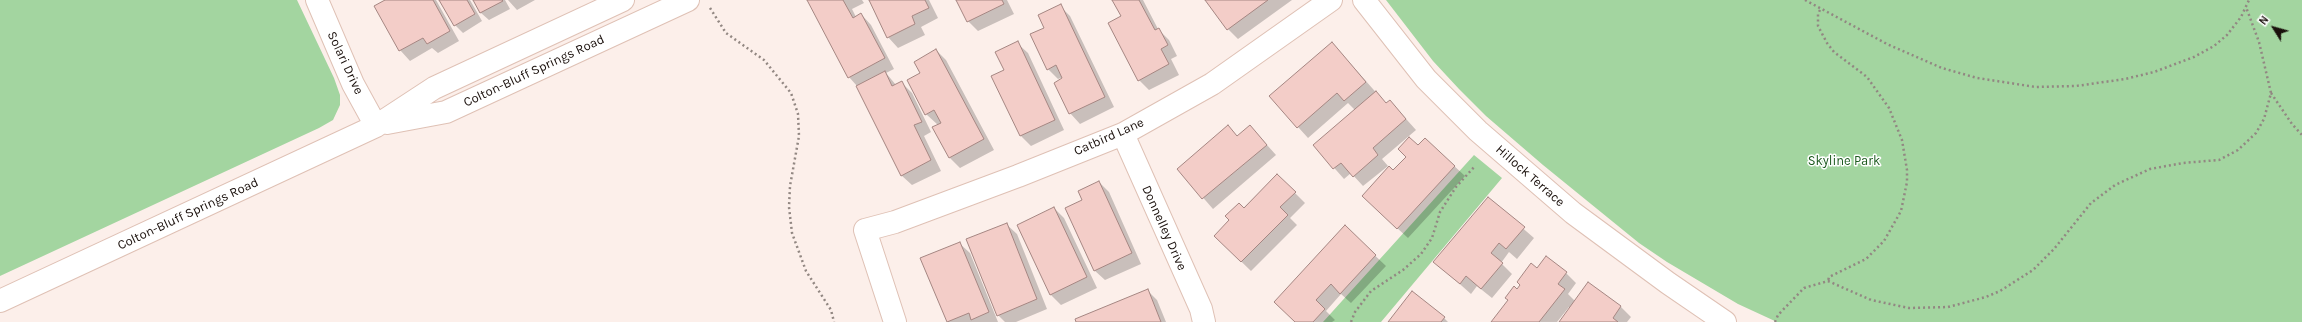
<!DOCTYPE html>
<html>
<head>
<meta charset="utf-8">
<style>
  body { margin:0 }
  #map { position:relative; width:2302px; height:322px; overflow:hidden; background:#fcefea; font-family:Karla,sans-serif }
  canvas { display:block }
  .north { position:absolute; left:2254px; top:8px; width:40px; height:40px; -webkit-text-stroke:3px #fff; paint-order:stroke; rotate:307deg; font-size:11px; font-weight:700; line-height:16px; text-align:center; color:#1a100c }
  .north::after { content:''; display:block; margin:auto; width:14px; height:18px; background:#1a100c; clip-path:polygon(50% 0,100% 100%,50% 72%,0 100%) }
</style>
</head>
<body>
<div id="map">
<canvas width="2302" height="322"></canvas>
<div class="north">N</div>
</div>
<script>
const ctx = document.querySelector('canvas').getContext('2d');
ctx.lineJoin = 'round';
function fill(path, color) { ctx.fillStyle = color; ctx.fill(path, 'evenodd'); }
const shape = rows => new Path2D(rows.map(r => 'M' + r).join(''));
function trace(path, color, width, dash) { ctx.strokeStyle = color; ctx.lineWidth = width; ctx.lineCap = dash ? 'butt' : 'round'; ctx.setLineDash(dash || []); ctx.stroke(path); }
function label(font, color, halo, rows, align = 'center') {
  ctx.font = font + ' Karla,sans-serif'; ctx.lineWidth = 3; ctx.setLineDash([]); ctx.textBaseline = 'middle'; ctx.strokeStyle = halo; ctx.fillStyle = color; for (const [text, x, y, turn = 0] of rows) {
    ctx.save(); ctx.translate(x, y); ctx.rotate((+turn || 0) * Math.PI / 180); ctx.textAlign = isNaN(turn) ? turn : align; if (halo) ctx.strokeText(text, 0, 0); ctx.fillText(text, 0, 0); ctx.restore();
  }
}
const green = shape([
  [0,0,297,0,334,78,340,95,340,105,333,120,319,128,0,276],
  [1386,0,2302,0,2302,322,1777,322,1738,304,1667,262,1639,243,1543,165,1486,116,1459,89,1433,61],
  [1474,155,1502,178,1381,322,1323,322]
]);
const shadow = shape([
  [387,0,436,0,459,41,438,53,432,48,410,61,400,50],
  [440,0,470,0,482,21,463,33,455,25],
  [475,0,505,0,510,9,489,20,481,13],
  [508,0,535,0,517,10],
  [808,0,862,0,864,3,852,9,856,17,861,14,871,25,894,69,886,73,896,85,901,82,912,93,931,132,924,136,941,171,912,185,901,175,857,86,849,77],
  [870,0,929,0,938,18,921,27,925,35,898,48,888,37],
  [958,0,1007,0,1014,14,978,31,968,21],
  [1113,0,1143,0,1158,29,1169,40,1177,56,1171,59,1179,75,1149,90,1139,80,1109,23,1122,17],
  [1207,0,1292,0,1238,39,1228,29],
  [1060,6,1070,16,1114,107,1080,124,1070,113,1063,77,1058,79,1048,69],
  [1017,43,1028,53,1064,130,1031,146,1021,136,993,76,1005,70],
  [1332,43,1389,107,1390,101,1416,130,1382,159,1388,166,1363,186,1351,173,1344,179,1314,145,1355,110,1348,103,1308,138,1270,96],
  [936,50,946,60,994,150,960,168,950,158,934,127,938,125,926,114,921,73],
  [1250,126,1276,155,1213,209,1178,169,1228,127,1238,137],
  [1425,139,1465,176,1408,238,1373,206,1394,172],
  [1277,175,1305,203,1290,218,1297,225,1251,271,1215,236],
  [1099,182,1109,192,1141,264,1105,280,1094,270,1083,201],
  [1488,198,1534,238,1517,259,1509,252,1501,263,1512,274,1492,298,1477,286,1471,294,1435,262],
  [1054,208,1064,218,1097,288,1061,305,1051,295],
  [1006,224,1017,234,1047,309,1016,322,1005,322,998,315],
  [1345,227,1386,266,1351,303,1341,294,1326,311,1335,320,1332,322,1296,322],
  [959,243,970,253,998,322,948,322,922,258],
  [1538,269,1566,273,1576,283,1568,294,1575,301,1588,284,1621,307,1631,317,1627,322,1560,322,1570,308,1569,307,1557,322,1493,322,1517,290],
  [1147,290,1157,300,1166,322,1077,322],
  [1444,318,1448,322,1389,322]
]);
const building = shape([
  [385,0,433,0,450,31,427,44,423,38,399,51,374,6,385,0],
  [439,0,467,0,475,14,454,26,439,0],
  [473,0,502,0,503,1,480,13,473,0],
  [807,0,843,0,853,18,861,13,885,58,848,78,807,0],
  [869,0,925,0,929,8,912,16,915,24,887,38,869,0],
  [956,0,1002,0,1004,4,967,22,956,0],
  [1112,0,1139,0,1155,30,1159,28,1168,45,1161,49,1169,64,1138,81,1108,23,1121,16,1112,0],
  [1205,0,1268,0,1227,30,1205,0],
  [1061,4,1105,97,1069,114,1054,83,1062,78,1056,65,1047,70,1030,34,1044,28,1038,15,1061,4],
  [1018,41,1055,120,1020,136,991,76,1004,70,995,52,1018,41],
  [1332,42,1366,82,1344,101,1337,93,1297,128,1269,96,1332,42],
  [936,49,984,139,949,158,932,127,941,123,934,110,925,115,907,80,920,73,914,62,936,49],
  [885,71,892,86,902,81,922,122,914,125,931,160,901,176,856,86,885,71],
  [1376,91,1386,103,1390,100,1406,119,1373,148,1378,155,1353,177,1341,163,1333,169,1313,145,1376,91],
  [1228,125,1237,136,1250,125,1267,145,1202,199,1177,169,1228,125],
  [1409,137,1418,145,1425,138,1455,166,1397,229,1362,196,1389,166,1393,170,1406,157,1398,149,1409,137],
  [1277,174,1296,192,1280,207,1288,215,1241,262,1214,236,1229,220,1225,216,1239,203,1244,208,1277,174],
  [1099,181,1132,253,1094,271,1065,208,1082,200,1078,191,1099,181],
  [1488,197,1525,227,1506,249,1499,243,1491,253,1503,263,1481,289,1466,276,1460,284,1433,262,1488,197],
  [1054,207,1087,277,1050,295,1017,225,1054,207],
  [1007,223,1037,299,997,316,966,239,1007,223],
  [1345,225,1376,255,1340,294,1331,284,1316,300,1325,309,1313,322,1295,322,1274,302,1345,225],
  [960,242,989,312,971,320,969,313,947,322,920,258,960,242],
  [1546,256,1567,272,1558,284,1565,289,1539,322,1491,322,1508,300,1505,298,1514,286,1517,289,1520,285,1517,282,1531,263,1537,268,1546,256],
  [1588,282,1621,306,1613,318,1618,322,1559,322,1588,282],
  [1148,289,1161,322,1076,322,1075,319,1148,289],
  [1412,291,1445,317,1441,322,1388,322,1412,291]
]);
const path = shape([
  [1805,0,1887,44,1942,68,1977,78,2036,87,2076,86,2125,79,2154,72,2194,57,2214,46,2227,35,2241,17,2249,0],
  [710,8,726,33,764,60,791,93,798,114,799,136,790,186,789,207,792,233,806,271,831,310,834,322],
  [1820,10,1818,14,1818,26,1827,43,1834,52,1867,77,1889,108,1902,140,1907,170,1907,182,1901,211,1884,241,1866,259,1829,277,1828,281],
  [2271,93,2292,124,2302,135],
  [1351,322,1355,312,1371,291,1403,270,1421,254,1432,238,1440,212,1456,187,1475,166],
  [1775,322,1778,315,1804,288,1828,281,1871,300,1909,308,1948,307,1986,297,2000,291,2033,270,2054,249,2091,203,2115,185,2150,169,2183,163,2219,160,2238,150,2256,133,2264,119,2271,93,2259,42,2246,7]
]);
const minor = shape([
  [317,0,353,84,376,126],
  [1364,0,1426,79,1478,131,1573,213,1668,283,1725,322],
  [387,123,446,112,688,0],
  [1123,134,1201,309,1204,322],
  [0,301,376,126,434,88,623,0],
  [895,322,865,230,895,222,1018,176,1123,134,1212,84,1331,0]
]);
const streetNames = [
  ["Solari Drive",345,63,65],
  ["Colton-Bluff Springs Road",534,71,-25],
  ["Catbird Lane",1109,137,-24],
  ["Hillock Terrace",1530,176,41],
  ["Colton-Bluff Springs Road",188,214,-25],
  ["Donnelley Drive",1164,228,66]
];
const parkNames = [
  ["Skyline Park",1844,161]
];
fill(green, '#a3d5a0');
fill(shadow, '#0003');
fill(building, '#f3cdc8');
trace(building, '#a58682', 1);
trace(minor, '#dfc1b5', 24);
trace(path, '#928782', 2.5, [2, 3]);
trace(minor, '#fff', 22);
label('13px', '#1a100c', '#fff', streetNames);
label('13px', '#1c5a1e', '#fff', parkNames);
</script>
</body>
</html>
